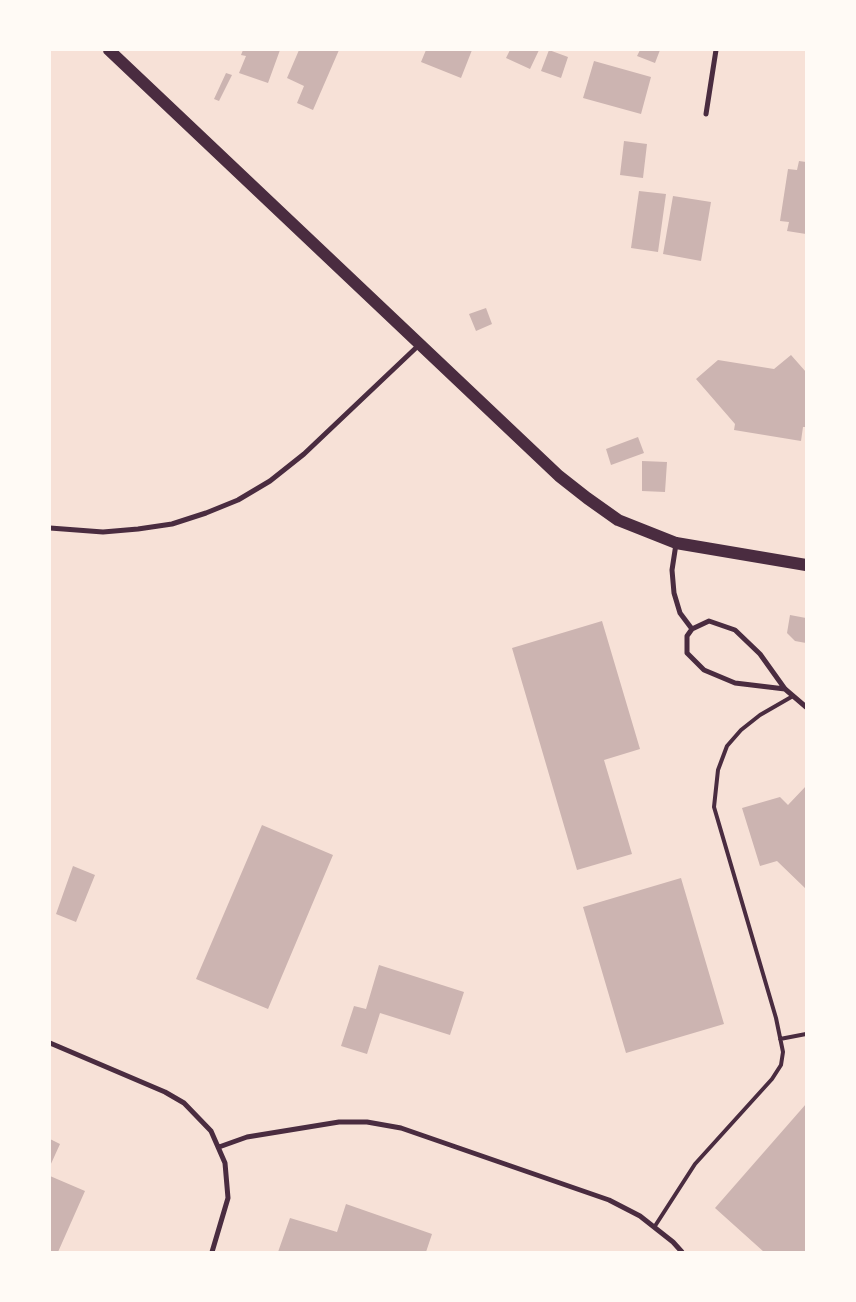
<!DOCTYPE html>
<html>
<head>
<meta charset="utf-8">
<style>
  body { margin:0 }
  #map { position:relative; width:856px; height:1302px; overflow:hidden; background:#f7e1d7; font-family:"Alegreya Sans",sans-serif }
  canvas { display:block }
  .frame { position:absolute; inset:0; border:51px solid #fffaf5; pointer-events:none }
</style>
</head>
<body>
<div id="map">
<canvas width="856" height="1302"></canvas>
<div class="frame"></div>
</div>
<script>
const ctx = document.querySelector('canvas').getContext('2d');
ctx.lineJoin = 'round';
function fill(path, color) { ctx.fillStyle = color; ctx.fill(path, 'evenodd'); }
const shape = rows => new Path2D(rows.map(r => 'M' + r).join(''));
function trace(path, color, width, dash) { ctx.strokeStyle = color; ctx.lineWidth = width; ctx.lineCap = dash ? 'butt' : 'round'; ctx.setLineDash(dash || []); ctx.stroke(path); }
const building = shape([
  [243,50,280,50,268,83,239,73,246,56,241,55],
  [299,50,339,50,313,110,297,103,304,86,287,78],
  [426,50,472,50,461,78,421,62],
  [510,50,539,50,530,69,506,58],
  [549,50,568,57,561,78,541,71],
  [640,50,660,50,655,63,637,56],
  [594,61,651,77,641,114,583,98],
  [226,73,232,75,219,101,214,99],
  [624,141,647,144,643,178,620,175],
  [799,161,806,162,806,234,787,231,789,222,780,221,788,169,797,170],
  [639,191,666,194,658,252,631,248],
  [673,196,711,202,701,261,663,254],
  [486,308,492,324,476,331,469,314],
  [791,355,806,372,806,427,803,427,801,441,734,430,735,424,696,379,718,360,774,369],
  [638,437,644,453,611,465,606,449],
  [642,461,667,462,665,492,642,491],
  [790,615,806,618,806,643,795,641,787,633],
  [602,621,640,749,604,760,632,854,577,870,512,648],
  [806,786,806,889,777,861,760,866,742,808,780,797,788,805],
  [262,825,333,855,268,1009,196,979],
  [73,866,95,875,76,922,56,914],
  [681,878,724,1024,626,1053,583,907],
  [379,965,464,992,450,1035,380,1013,367,1054,341,1046,354,1006,366,1009],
  [806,1104,806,1252,764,1252,715,1208],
  [50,1139,60,1144,50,1166],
  [50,1176,85,1191,58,1252,50,1252],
  [346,1204,432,1234,426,1252,278,1252,290,1218,337,1232]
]);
const service = shape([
  [780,1039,806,1034],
  [655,1226,695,1164,772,1079,781,1065,783,1052,776,1018,714,807,718,770,727,746,741,730,760,715,793,696]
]);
const minor = shape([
  [706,114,716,50],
  [50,528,103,532,138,529,172,524,206,513,238,500,270,481,304,454,420,344],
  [676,544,672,570,674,593,680,613,692,629],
  [785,689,735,683,704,670,687,653,687,636,692,629,709,621,735,630,760,654,785,689,806,707],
  [50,1043,165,1092,184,1103,211,1131,225,1163,228,1198,212,1252],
  [219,1147,247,1137,339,1122,367,1122,401,1128,609,1200,640,1216,673,1242,682,1252]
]);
const primary = shape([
  [109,50,559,476,587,498,618,520,676,543,806,565]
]);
fill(building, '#ccb4b1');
trace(service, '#4a2c40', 4);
trace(minor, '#4a2c40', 5);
trace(primary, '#4a2c40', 12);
</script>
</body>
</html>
